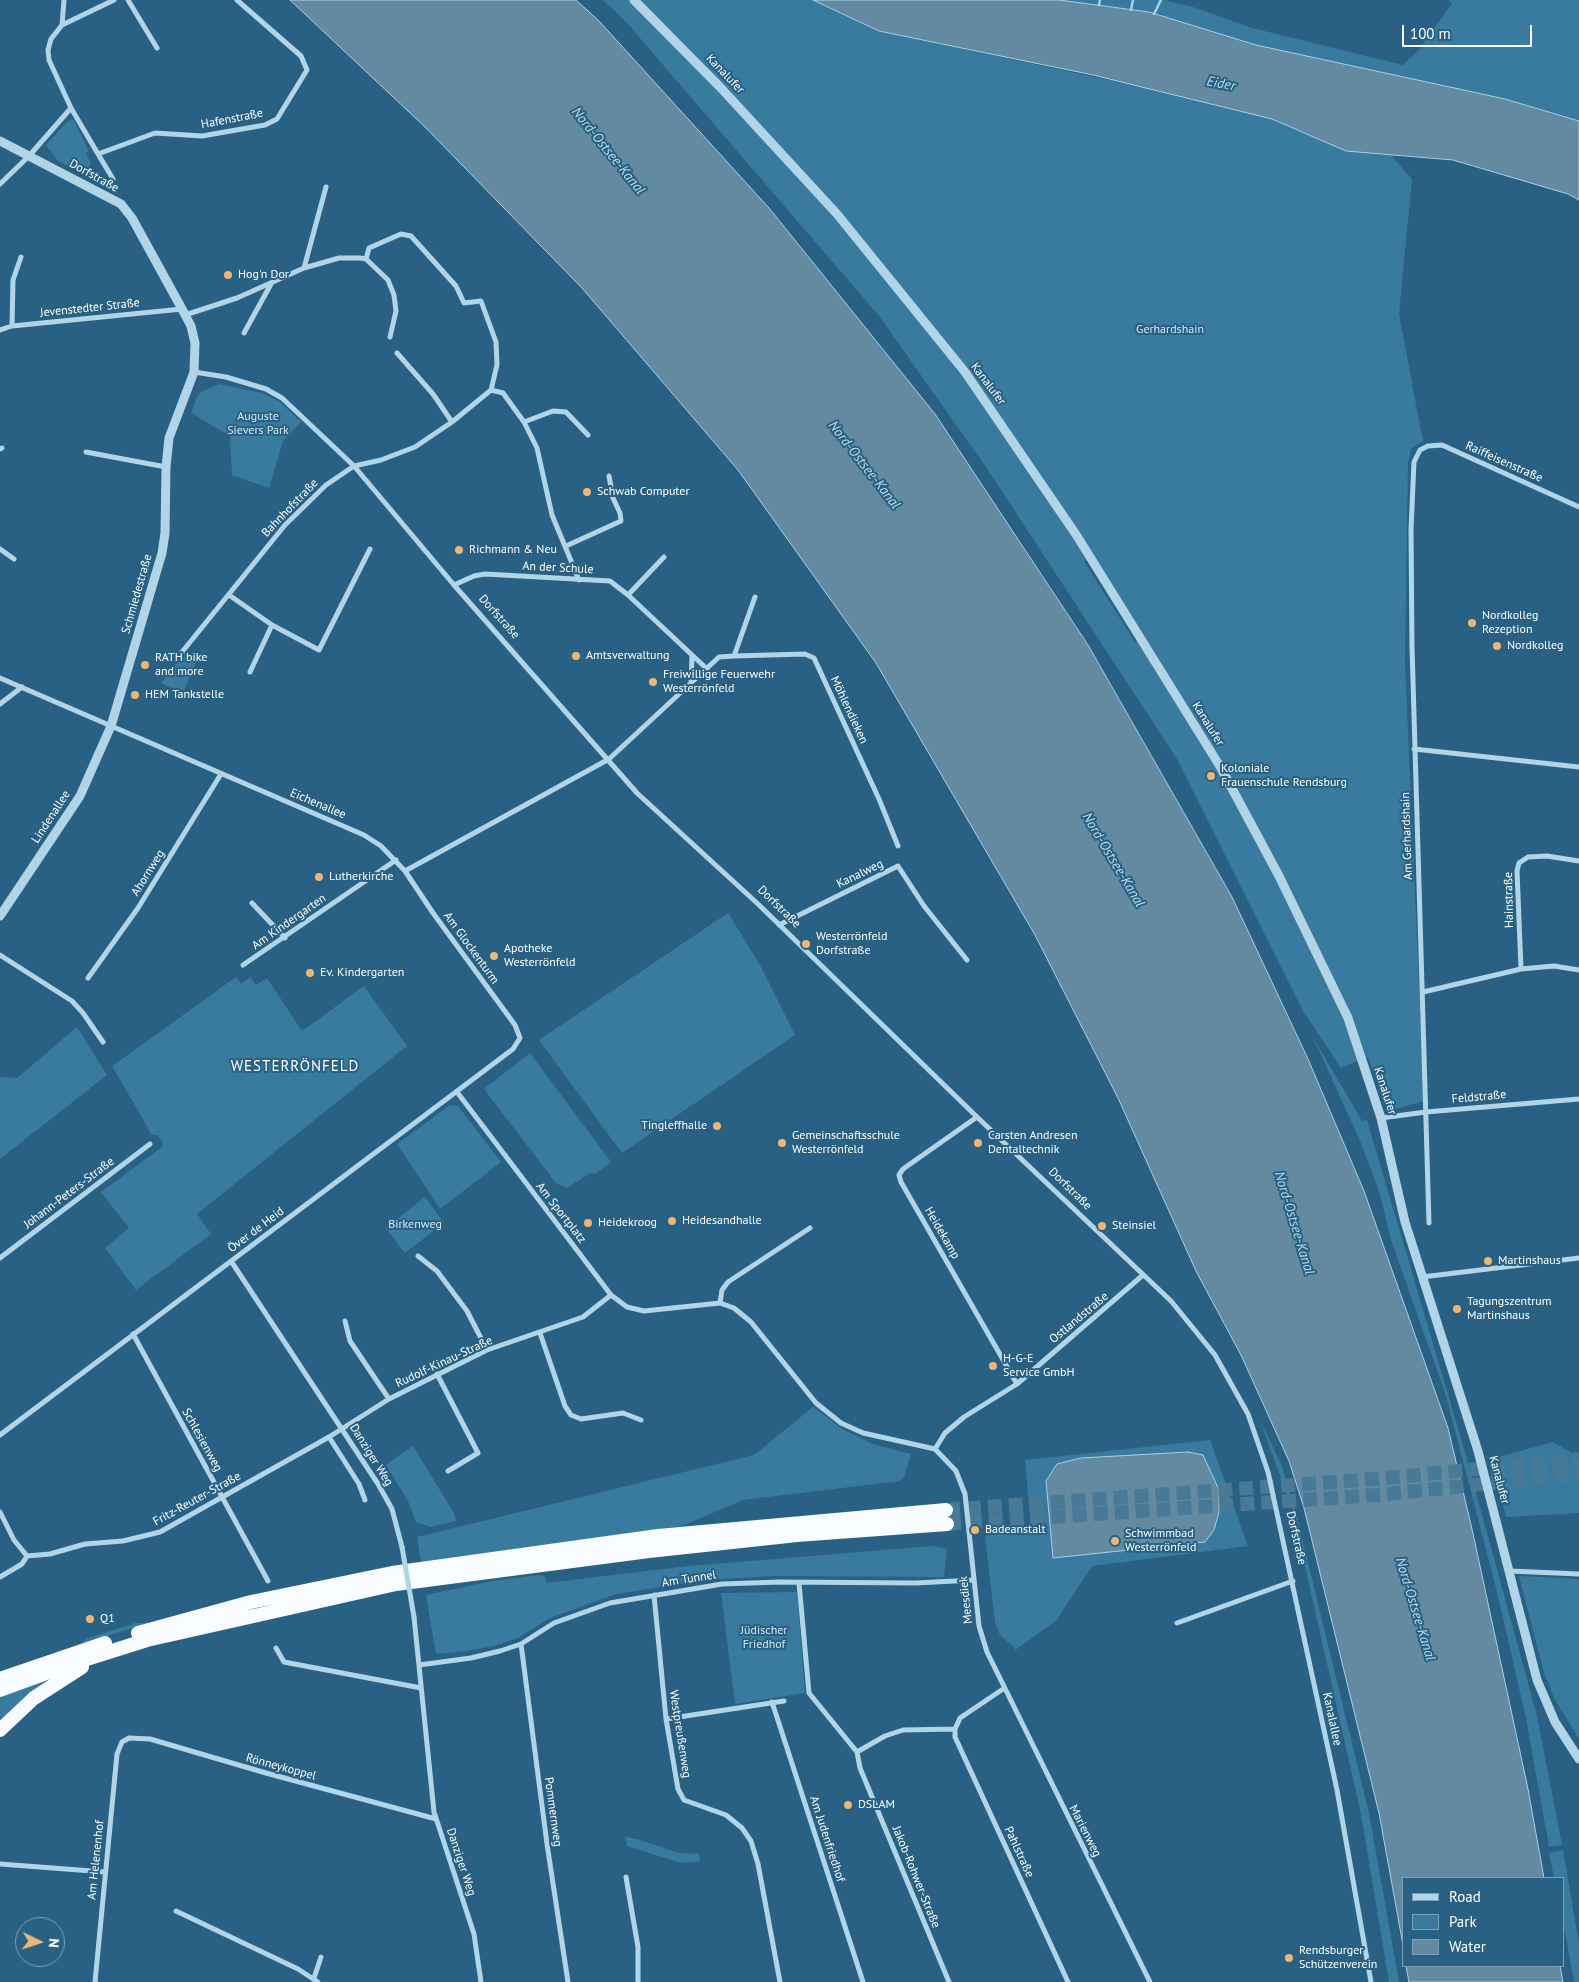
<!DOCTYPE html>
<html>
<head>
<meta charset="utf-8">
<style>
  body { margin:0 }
  #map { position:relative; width:1579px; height:1982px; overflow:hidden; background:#286183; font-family:"PT Sans",sans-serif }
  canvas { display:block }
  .legend { position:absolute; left:1402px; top:1877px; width:162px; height:90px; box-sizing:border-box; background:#286183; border:1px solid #7ea0b5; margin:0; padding:6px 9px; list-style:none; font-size:15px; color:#fff }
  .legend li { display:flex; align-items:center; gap:10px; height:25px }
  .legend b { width:25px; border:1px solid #7ea0b5 }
  .north { position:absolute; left:15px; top:1917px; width:50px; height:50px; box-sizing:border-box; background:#286183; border:1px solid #7ea0b5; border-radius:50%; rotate:94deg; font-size:14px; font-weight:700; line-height:20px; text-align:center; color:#fff }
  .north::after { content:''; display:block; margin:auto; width:18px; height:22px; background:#efb577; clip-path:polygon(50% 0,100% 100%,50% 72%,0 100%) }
  .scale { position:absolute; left:1402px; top:25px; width:130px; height:22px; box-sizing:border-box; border:2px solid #fff; border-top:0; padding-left:6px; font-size:15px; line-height:18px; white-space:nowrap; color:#fff; -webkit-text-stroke:4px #286183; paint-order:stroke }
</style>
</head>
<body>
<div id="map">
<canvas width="1579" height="1982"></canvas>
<ul class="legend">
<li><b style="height:6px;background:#b1d4e7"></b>Road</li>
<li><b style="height:14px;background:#387b9e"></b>Park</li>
<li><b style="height:14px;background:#638aa1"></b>Water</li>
</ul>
<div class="north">N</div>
<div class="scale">100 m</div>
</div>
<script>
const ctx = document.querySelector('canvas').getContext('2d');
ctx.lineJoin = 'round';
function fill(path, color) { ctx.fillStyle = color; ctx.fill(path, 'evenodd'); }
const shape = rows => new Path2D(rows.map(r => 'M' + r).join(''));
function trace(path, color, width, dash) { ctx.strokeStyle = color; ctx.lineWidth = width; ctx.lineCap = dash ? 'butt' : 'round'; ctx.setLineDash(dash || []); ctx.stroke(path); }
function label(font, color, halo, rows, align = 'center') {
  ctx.font = font + ' "PT Sans",sans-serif'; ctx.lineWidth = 4; ctx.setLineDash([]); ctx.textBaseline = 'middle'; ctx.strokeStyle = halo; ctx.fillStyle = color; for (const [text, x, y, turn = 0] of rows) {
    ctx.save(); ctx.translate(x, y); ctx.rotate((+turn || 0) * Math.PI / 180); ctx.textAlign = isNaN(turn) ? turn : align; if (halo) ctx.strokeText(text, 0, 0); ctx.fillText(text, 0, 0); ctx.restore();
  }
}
const green = shape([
  [603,0,813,0,879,31,1146,88,1272,119,1346,151,1391,155,1412,179,1399,314,1423,441,1412,448,1408,462,1405,661,1424,1101,1388,1111,1368,1057,1341,1068,1303,1011,1177,759,986,467,879,316,627,23],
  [1086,559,1137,641,1135,642,1084,561],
  [1059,0,1164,0,1196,8,1252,28,1403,65,1419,50,1452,3,1448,0,1579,0,1579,121,1505,99,1256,45,1149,12],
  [73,119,89,151,86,153,91,163,89,165,93,172,91,179,58,161,46,145,68,121],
  [219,384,262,393,280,402,301,422,283,441,269,488,232,475,230,436,191,413,196,399,201,392],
  [185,653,197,660,183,693,161,683],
  [728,913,760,965,795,1035,622,1153,539,1040],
  [236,977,241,984,250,977,256,985,267,978,302,1031,364,986,407,1046,197,1214,211,1234,136,1290,105,1248,129,1228,101,1192,162,1147,163,1143,158,1135,152,1135,112,1066],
  [77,1027,107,1075,0,1159,0,1077,17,1078],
  [1313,1037,1362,1121,1367,1120,1465,1452,1537,1716,1562,1845,1549,1847,1526,1718,1497,1592,1446,1396,1391,1240,1380,1194,1361,1143],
  [530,1053,611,1162,595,1174,590,1173,567,1188,556,1183,484,1089],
  [450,1105,458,1106,501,1162,440,1209,397,1144],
  [425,1197,444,1223,405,1253,386,1228],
  [813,1407,844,1430,873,1444,911,1454,904,1477,900,1481,743,1500,682,1526,421,1562,417,1537,754,1455],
  [1260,1420,1282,1466,1295,1509,1369,1813,1399,1982,1389,1982,1361,1814,1292,1509],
  [1210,1440,1248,1546,1092,1566,1056,1621,1014,1651,1015,1648,1000,1635,995,1622,985,1536,1031,1530,1025,1460],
  [1553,1442,1579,1457,1579,1513,1506,1517,1491,1459],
  [413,1446,454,1513,456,1521,430,1527,416,1522,408,1501,386,1465],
  [934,1546,947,1549,944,1577,775,1576,705,1580,616,1594,550,1618,518,1638,494,1646,466,1651,436,1654,426,1595,492,1581,539,1575,545,1576,547,1583,688,1566],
  [1519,1576,1579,1579,1579,1739,1555,1700,1544,1673],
  [797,1592,805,1693,735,1704,721,1593],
  [135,1623,150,1623,80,1644,86,1639],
  [65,1672,0,1724,0,1697],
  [625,1837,637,1839,679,1853,699,1854,700,1861,682,1863,668,1859,627,1846],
  [1563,1850,1579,1944,1579,1982,1574,1982,1563,1921,1563,1878,1554,1878,1549,1853]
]);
const water = shape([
  [290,0,576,0,599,21,769,208,935,414,1088,645,1232,897,1308,1059,1364,1191,1448,1428,1472,1529,1528,1789,1544,1878,1403,1878,1403,1945,1379,1813,1304,1508,1289,1461,1241,1355,1196,1271,1118,1098,1035,935,876,663,738,470,582,288,425,127,290,0],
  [813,0,1059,0,1149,12,1256,45,1505,99,1579,121,1579,200,1568,194,1453,160,1346,151,1272,119,1093,75,879,31,813,0],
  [1188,1452,1203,1455,1219,1490,1219,1512,1214,1530,1205,1542,1053,1558,1046,1481,1057,1464,1081,1458,1188,1452],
  [1406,1966,1560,1966,1563,1982,1409,1982,1406,1966]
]);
const stream = shape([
  [1099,5,1100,0],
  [1131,10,1133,0],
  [1154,14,1161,0]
]);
const trunkTunnel = shape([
  [946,1510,1376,1479,1579,1459],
  [947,1524,1378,1495,1579,1474]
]);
const minor = shape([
  [114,0,62,25,51,39,48,50,49,60,71,108,98,154,155,133,202,136,265,125,277,119,307,70,301,56,237,0],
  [128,0,157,48],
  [62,25,64,0],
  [98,154,113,179],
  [0,184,29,156,71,108],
  [304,268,326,187],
  [185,315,237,298,304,268,339,258,360,258,366,259,388,280,394,295,396,311,390,337],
  [12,326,13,280,21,257],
  [0,330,12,326,182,309],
  [244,333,271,284],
  [397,353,433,394,452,422],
  [194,372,226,377,266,389,282,398,354,466,454,585,637,793,758,904,977,1117,1171,1301,1215,1355,1248,1414,1268,1472,1337,1790,1371,1982],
  [491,390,503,393,524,422,537,448,552,515,579,580],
  [524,422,553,411,566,412,588,435],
  [0,449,2,448],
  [86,452,166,467],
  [566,546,621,521,620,513,613,498,609,476],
  [0,549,14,559],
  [454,585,474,576,485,574,610,581,628,595,707,669],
  [229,595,272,625,319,650,370,549],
  [628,595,664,557],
  [182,652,285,525,326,485,354,466,381,460,415,447,452,422,491,390,497,365,496,342,481,301,464,303,456,286,411,236,401,234,369,248,366,259],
  [734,656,755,597],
  [250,672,272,625],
  [0,678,364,835,381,846,405,871,433,913,515,1025,520,1038,513,1049,0,1435],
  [691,683,692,656],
  [0,704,22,687],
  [1414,749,1579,767],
  [405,871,609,759,719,657,734,656,805,654,814,658,879,799,898,846],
  [252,903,285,938],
  [779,925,898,866,924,906,967,960],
  [0,955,72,1001,83,1013,103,1042],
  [243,965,396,860],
  [1521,969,1517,871,1519,863,1528,857,1547,856,1579,861],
  [88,978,138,908,221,774],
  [1423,992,1521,969,1554,966,1579,970],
  [457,1092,611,1295,627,1307,644,1311,720,1303,734,1308,751,1322,816,1403,841,1423,863,1433,935,1449,956,1471,965,1494,979,1626,987,1652,1150,1982],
  [977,1117,903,1169,899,1175,901,1182,1017,1384],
  [1381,1118,1426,1112,1579,1099],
  [1429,1223,1412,647,1411,529,1414,462,1420,450,1428,446,1442,445,1579,507],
  [418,1256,437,1271,467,1311,487,1350],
  [0,1258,150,1144],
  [231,1261,378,1484,392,1509,402,1547],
  [1422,1277,1579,1258],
  [720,1303,722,1290,728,1282,810,1228],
  [345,1321,350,1341,389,1399],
  [540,1333,565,1406,571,1415,581,1419,623,1413,641,1420],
  [133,1334,268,1581],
  [437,1374,478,1453,448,1471],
  [329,1437,359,1484,365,1500],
  [935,1449,945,1433,964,1417,1017,1384,1143,1275],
  [0,1512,14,1540,27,1556,50,1554,85,1544,123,1541,160,1532,329,1437,389,1399,487,1350,583,1317,611,1295],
  [1510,1571,1579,1574],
  [0,1577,22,1564,27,1556],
  [799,1583,809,1693,857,1752,860,1768,949,1982],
  [654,1595,666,1719,678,1789,684,1800,726,1815,742,1828,751,1841,758,1864,780,1982],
  [414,1617,434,1812,474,1934,481,1982],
  [1177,1623,1293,1581],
  [521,1644,547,1844,568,1982],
  [276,1648,284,1662,421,1688],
  [419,1665,471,1658,500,1651,521,1644,554,1623,610,1603,722,1584,780,1582,916,1583,974,1580],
  [1003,1689,960,1718,955,1729,955,1737,1068,1982],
  [772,1702,863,1982],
  [666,1719,784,1701],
  [857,1752,885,1736,903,1730,955,1729],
  [0,1864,105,1872],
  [626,1877,638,1947,638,1982],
  [176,1911,298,1969,318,1982],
  [314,1978,321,1957],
  [95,1982,117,1754,122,1742,129,1738,150,1739,266,1773,436,1819]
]);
const tertiary = shape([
  [634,0,720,87,837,214,965,372,1077,536,1221,768,1279,876,1348,1018,1381,1118,1405,1222,1478,1451,1537,1680,1555,1722,1579,1759],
  [0,141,121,204,132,218,182,309,191,326,195,343,194,372,169,438,166,467,165,533,162,553,111,726,80,796,0,916]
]);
const trunk = shape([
  [138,1633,251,1602,392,1573,658,1536,946,1510],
  [0,1679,105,1643],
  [0,1690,77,1662,147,1640,396,1584,649,1551,797,1535,947,1524],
  [0,1730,34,1698,82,1667]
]);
const minorBridge = shape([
  [402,1547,414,1617]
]);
const markers = [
  [228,275,5,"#efb577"],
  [587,492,5,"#efb577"],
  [459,550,5,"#efb577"],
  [1472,623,5,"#efb577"],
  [1497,646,5,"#efb577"],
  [576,656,5,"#efb577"],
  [145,665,5,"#efb577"],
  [653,682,5,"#efb577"],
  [135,695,5,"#efb577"],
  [1211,776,5,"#efb577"],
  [319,877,5,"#efb577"],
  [806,944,5,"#efb577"],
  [494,956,5,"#efb577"],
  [310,973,5,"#efb577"],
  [717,1126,5,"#efb577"],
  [782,1143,5,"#efb577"],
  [978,1143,5,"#efb577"],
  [672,1221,5,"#efb577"],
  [588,1223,5,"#efb577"],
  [1102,1226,5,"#efb577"],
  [1488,1261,5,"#efb577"],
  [1457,1309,5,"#efb577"],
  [993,1366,5,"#efb577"],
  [975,1530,5,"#efb577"],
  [1115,1541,5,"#efb577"],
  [90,1619,5,"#efb577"],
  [848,1805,5,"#efb577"],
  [1289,1958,5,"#efb577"]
];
const streetNames = [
  ["Kanalufer",725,74,46],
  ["Hafenstraße",232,119,-11],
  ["Dorfstraße",94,176,29],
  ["Jevenstedter Straße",90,308,-6],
  ["Kanalufer",988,384,53],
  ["Raiffeisenstraße",1504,462,24],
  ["Bahnhofstraße",290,508,-46],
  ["An der Schule",558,568,3],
  ["Schmiedestraße",137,594,-74],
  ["Dorfstraße",499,617,48],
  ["Möhlendieken",849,710,65],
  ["Kanalufer",1208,724,58],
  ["Eichenallee",318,804,23],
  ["Lindenallee",51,817,-57],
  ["Am Gerhardshain",1407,836,-92],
  ["Ahornweg",148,873,-58],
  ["Kanalweg",860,874,-26],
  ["Hainstraße",1509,900,-91],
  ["Dorfstraße",779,907,44],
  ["Am Kindergarten",289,922,-35],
  ["Am Glockenturm",471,948,54],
  ["Kanalufer",1385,1091,72],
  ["Feldstraße",1479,1097,-5],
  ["Dorfstraße",1070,1189,44],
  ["Johann-Peters-Straße",69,1193,-37],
  ["Am Sportplatz",561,1213,52],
  ["Över de Heid",256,1230,-37],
  ["Heidekamp",942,1233,60],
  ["Ostlandstraße",1079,1318,-40],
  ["Rudolf-Kinau-Straße",444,1362,-25],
  ["Schlesienweg",202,1440,61],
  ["Danziger Weg",371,1455,58],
  ["Kanalufer",1499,1480,75],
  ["Fritz-Reuter-Straße",197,1499,-29],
  ["Dorfstraße",1296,1538,77],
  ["Am Tunnel",689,1579,-9],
  ["Meesdiek",966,1600,-96],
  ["Kanalallee",1332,1719,78],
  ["Westpreußenweg",680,1734,81],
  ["Rönneykoppel",281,1767,15],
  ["Pommernweg",553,1812,82],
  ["Marienweg",1085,1831,63],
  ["Am Judenfriedhof",827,1839,72],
  ["Pahlstraße",1019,1852,65],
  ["Am Helenenhof",96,1860,-84],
  ["Danziger Weg",461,1862,72],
  ["Jakob-Rohwer-Straße",916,1877,68]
];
const poiNames = [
  ["Hog'n Dor",238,275],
  ["Schwab Computer",597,492],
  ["Richmann & Neu",469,550],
  ["Nordkolleg",1482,616],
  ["Rezeption",1482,630],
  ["Nordkolleg",1507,646],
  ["Amtsverwaltung",586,656],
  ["RATH bike",155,658],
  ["and more",155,672],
  ["Freiwillige Feuerwehr",663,675],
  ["Westerrönfeld",663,689],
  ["HEM Tankstelle",145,695],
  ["Koloniale",1221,769],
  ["Frauenschule Rendsburg",1221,783],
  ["Lutherkirche",329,877],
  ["Westerrönfeld",816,937],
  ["Dorfstraße",816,951],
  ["Apotheke",504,949],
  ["Westerrönfeld",504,963],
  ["Ev. Kindergarten",320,973],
  ["Tingleffhalle",707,1126,"right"],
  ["Gemeinschaftsschule",792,1136],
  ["Westerrönfeld",792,1150],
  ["Carsten Andresen",988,1136],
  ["Dentaltechnik",988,1150],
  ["Heidesandhalle",682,1221],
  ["Heidekroog",598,1223],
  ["Steinsiel",1112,1226],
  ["Martinshaus",1498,1261],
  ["Tagungszentrum",1467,1302],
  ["Martinshaus",1467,1316],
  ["H-G-E",1003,1359],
  ["Service GmbH",1003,1373],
  ["Badeanstalt",985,1530],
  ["Schwimmbad",1125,1534],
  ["Westerrönfeld",1125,1548],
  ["Q1",100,1619],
  ["DSLAM",858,1805],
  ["Rendsburger",1299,1951],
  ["Schützenverein",1299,1965]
];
const parkNames = [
  ["Gerhardshain",1170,330],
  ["Auguste",258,417],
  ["Sievers Park",258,431],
  ["Birkenweg",415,1225],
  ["Jüdischer",764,1631],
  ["Friedhof",764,1645]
];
const waterNames = [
  ["Eider",1221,84,11],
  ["Nord-Ostsee-Kanal",608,151,51],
  ["Nord-Ostsee-Kanal",864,465,52],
  ["Nord-Ostsee-Kanal",1113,860,59],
  ["Nord-Ostsee-Kanal",1294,1223,73],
  ["Nord-Ostsee-Kanal",1415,1609,73]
];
const quarterNames = [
  ["WESTERRÖNFELD",295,1067]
];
fill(green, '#387b9e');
fill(water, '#638aa1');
trace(water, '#a6d1e7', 1);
trace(stream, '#a6d1e7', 2.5);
trace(trunkTunnel, '#487996', 14, [14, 7]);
trace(minor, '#b1d4e7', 5);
trace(tertiary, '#b1d4e7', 9);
trace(trunk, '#f8fcfe', 14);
trace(minorBridge, '#b1d4e7', 5);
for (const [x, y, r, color] of markers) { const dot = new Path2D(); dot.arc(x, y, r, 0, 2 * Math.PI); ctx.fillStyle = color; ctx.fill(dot); trace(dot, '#286183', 2); }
label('12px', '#fff', '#286183', streetNames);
label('12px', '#fff', '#286183', poiNames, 'left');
label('12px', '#d4eaf6', '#286183', parkNames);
label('italic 14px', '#bcddee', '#286183', waterNames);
ctx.letterSpacing = '1px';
label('15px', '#fff', '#286183', quarterNames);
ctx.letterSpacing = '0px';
</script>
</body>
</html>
